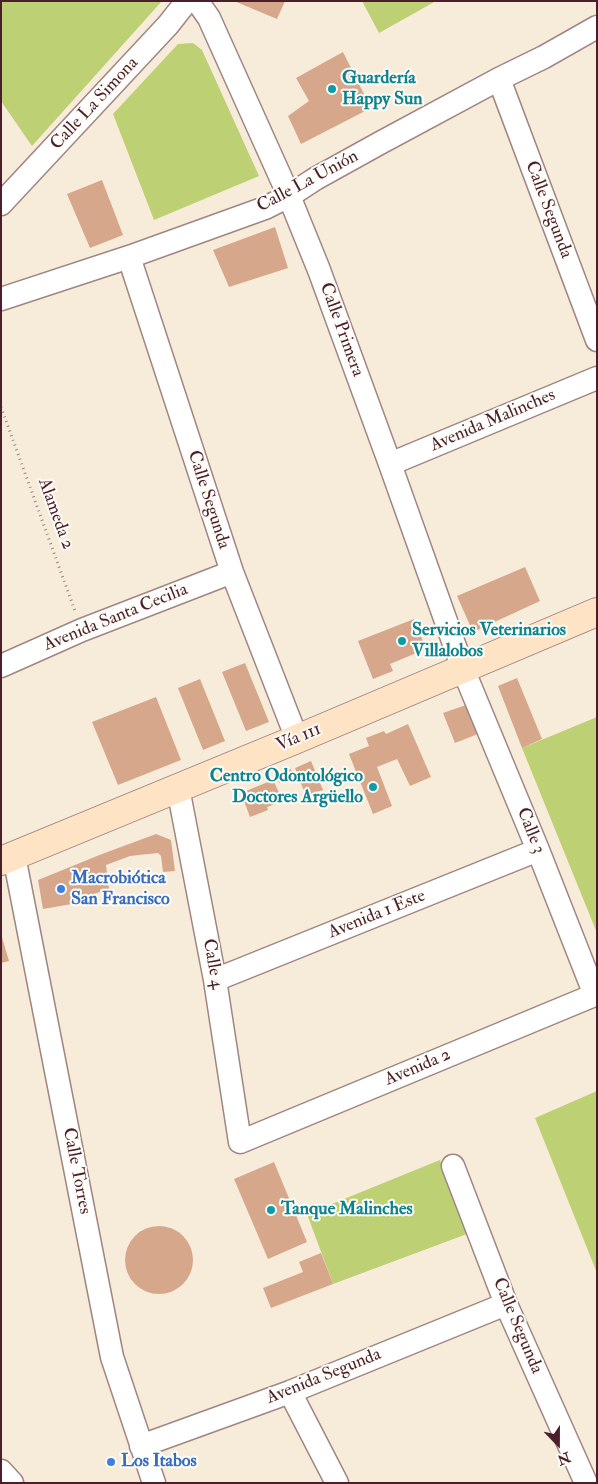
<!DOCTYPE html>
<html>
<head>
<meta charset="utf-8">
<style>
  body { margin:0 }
  #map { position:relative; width:598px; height:1484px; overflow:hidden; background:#f7ecda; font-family:"IM FELL Double Pica",serif }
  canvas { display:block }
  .frame { position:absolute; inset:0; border:2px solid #4a1f2b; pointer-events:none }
  .north { position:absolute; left:533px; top:1419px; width:50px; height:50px; -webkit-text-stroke:4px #fdfcf7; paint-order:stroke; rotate:158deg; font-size:14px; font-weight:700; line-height:20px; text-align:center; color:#4a1f2b }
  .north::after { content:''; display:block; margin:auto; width:18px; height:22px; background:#4a1f2b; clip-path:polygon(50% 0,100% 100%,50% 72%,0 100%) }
</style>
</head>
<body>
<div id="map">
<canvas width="598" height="1484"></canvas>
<div class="frame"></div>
<div class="north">N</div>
</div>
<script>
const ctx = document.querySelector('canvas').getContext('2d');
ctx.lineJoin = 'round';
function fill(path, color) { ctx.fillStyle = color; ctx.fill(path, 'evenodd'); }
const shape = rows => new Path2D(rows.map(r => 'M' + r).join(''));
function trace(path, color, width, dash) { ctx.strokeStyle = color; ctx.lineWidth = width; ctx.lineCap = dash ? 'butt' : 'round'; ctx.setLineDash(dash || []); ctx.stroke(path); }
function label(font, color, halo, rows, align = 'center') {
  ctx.font = font + ' "IM FELL Double Pica",serif'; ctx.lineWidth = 4; ctx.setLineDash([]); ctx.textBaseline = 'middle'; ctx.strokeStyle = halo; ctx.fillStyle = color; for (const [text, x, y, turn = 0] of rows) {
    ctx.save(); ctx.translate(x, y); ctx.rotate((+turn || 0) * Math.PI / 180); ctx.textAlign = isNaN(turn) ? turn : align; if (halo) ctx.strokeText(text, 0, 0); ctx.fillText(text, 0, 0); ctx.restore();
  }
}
const green = shape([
  [1,1,162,1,32,146,1,101],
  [362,1,436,1,379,33],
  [193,43,202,50,259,176,154,220,113,114,178,44],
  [597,717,597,933,522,748],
  [597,1091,597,1273,535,1118],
  [440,1160,467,1234,333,1284,307,1214]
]);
const building = shape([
  [234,1,285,1,277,19],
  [343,52,371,108,301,144,288,116,309,101,296,78],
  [102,180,123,235,90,248,67,194],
  [275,227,288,268,229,287,213,250],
  [525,567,540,601,473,632,457,596],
  [414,619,426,649,390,664,393,671,373,679,358,641],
  [245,663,269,722,246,731,222,672],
  [517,678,542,739,522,748,498,686],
  [200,679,225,741,203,750,178,688],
  [156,697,181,760,118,785,92,722],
  [466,705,478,734,455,743,443,713],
  [408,724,431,777,410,786,397,759,377,767,392,806,373,814,349,754,369,746,366,738,384,731,386,734],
  [311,761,323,790,306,796,295,768],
  [291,769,295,777,279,783,276,776],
  [273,780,283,801,267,807,268,810,250,817,241,793],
  [156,834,171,840,175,871,163,872,161,856,158,853,130,856,106,865,109,889,88,896,72,904,43,909,38,880,102,854],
  [1,934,9,961,1,963],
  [274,1162,307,1242,268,1259,234,1179],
  '125 1260a34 34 0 1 1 68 0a34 34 0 1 1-68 0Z',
  [321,1253,333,1284,271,1308,263,1288,303,1272,299,1262]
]);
const path = shape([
  [1,407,75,611]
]);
const minor = shape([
  [197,1,209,18,289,196,319,270,390,464,463,669,538,850,595,995],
  [499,79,597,340],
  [1,204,168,25,187,1],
  [129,257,232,572,297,739],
  [1,299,129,257,265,208,289,196,315,179,380,143,499,79,544,57,597,27],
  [390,464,597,378],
  [1,666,82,630,232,572],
  [178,788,215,980,240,1142,597,994],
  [14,856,112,1357,154,1483],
  [215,980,538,850],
  [453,1166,506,1304,586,1483],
  [290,1392,337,1483],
  [141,1446,290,1392,506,1304],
  [1,1471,12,1483]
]);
const secondary = shape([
  [1,861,297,739,597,612]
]);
const markers = [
  [332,89,5,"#0f9aa8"],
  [402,641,5,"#0f9aa8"],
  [373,787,5,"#0f9aa8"],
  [61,889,5,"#3f7fe0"],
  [271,1210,5,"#0f9aa8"],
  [111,1462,5,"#3f7fe0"]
];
const cultureNames = [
  ["Guardería",342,79],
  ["Happy Sun",342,100],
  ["Servicios Veterinarios",412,631],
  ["Villalobos",412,652],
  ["Centro Odontológico",363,777,"right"],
  ["Doctores Argüello",363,798,"right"],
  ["Tanque Malinches",281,1210]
];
const streetNames = [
  ["Calle La Simona",95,104,-47],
  ["Calle La Unión",308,182,-28],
  ["Calle Segunda",548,210,69],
  ["Calle Primera",341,330,70],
  ["Avenida Malinches",493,421,-23],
  ["Calle Segunda",208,500,72],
  ["Alameda 2",55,514,70],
  ["Avenida Santa Cecilia",116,618,-22],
  ["Vía 111",299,738,-23],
  ["Calle 3",530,831,68],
  ["Avenida 1 Este",377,915,-22],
  ["Calle 4",212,964,80],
  ["Avenida 2",418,1068,-23],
  ["Calle Torres",76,1171,79],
  ["Calle Segunda",517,1326,67],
  ["Avenida Segunda",324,1377,-22]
];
const shopNames = [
  ["Macrobiótica",71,879],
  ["San Francisco",71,900],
  ["Los Itabos",121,1462]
];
fill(green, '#bdd073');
fill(building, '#d6a78a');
trace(minor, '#a08682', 25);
trace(secondary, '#a08682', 30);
trace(path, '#a08682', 3, [1, 4]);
trace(minor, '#fff', 22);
trace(secondary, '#fee4c5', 28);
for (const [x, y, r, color] of markers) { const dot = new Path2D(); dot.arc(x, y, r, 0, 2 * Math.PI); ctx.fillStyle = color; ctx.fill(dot); trace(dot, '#fdfcf7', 2); }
label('bold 18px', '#0d838f', '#fdfcf7', cultureNames, 'left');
label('18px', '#4a1f2b', '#fdfcf7', streetNames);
label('bold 18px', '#366cbe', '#fdfcf7', shopNames, 'left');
</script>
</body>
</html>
